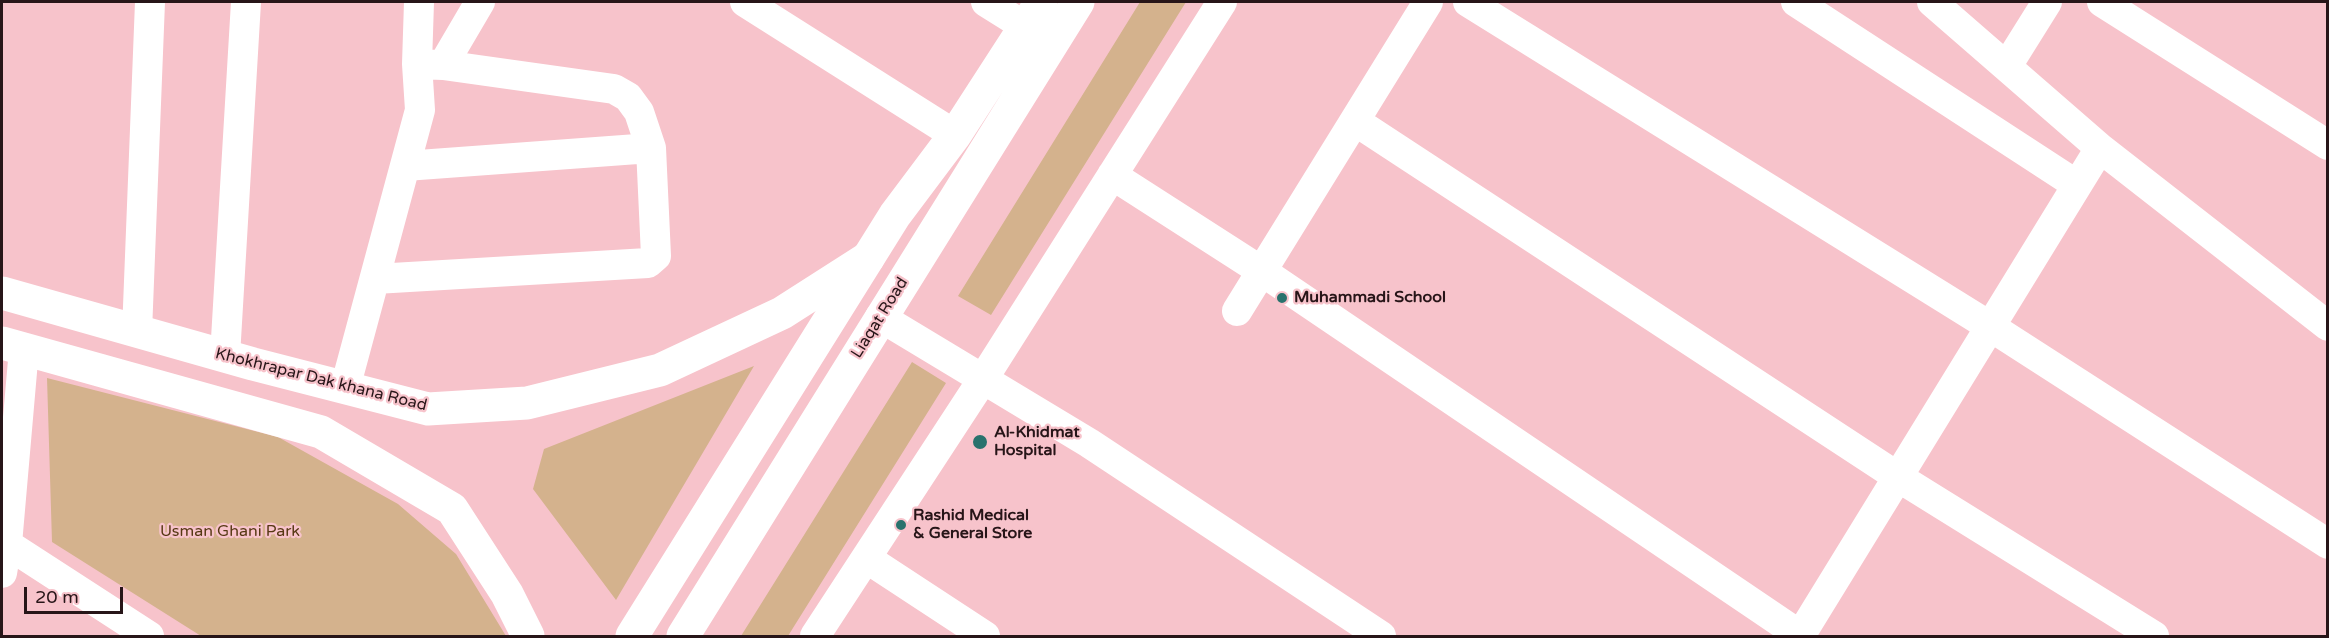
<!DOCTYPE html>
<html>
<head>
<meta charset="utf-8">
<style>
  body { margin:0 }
  #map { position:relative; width:2329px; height:638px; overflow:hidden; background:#f7c3cb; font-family:"Varela Round",sans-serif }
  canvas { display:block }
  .frame { position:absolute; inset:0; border:3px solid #271518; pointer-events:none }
  .scale { position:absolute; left:24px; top:587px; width:99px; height:27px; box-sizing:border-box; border:3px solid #271518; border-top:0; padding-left:8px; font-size:18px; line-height:21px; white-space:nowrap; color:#271518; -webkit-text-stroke:4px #f7c3cb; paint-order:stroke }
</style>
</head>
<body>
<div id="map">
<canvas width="2329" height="638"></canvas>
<div class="frame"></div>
<div class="scale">20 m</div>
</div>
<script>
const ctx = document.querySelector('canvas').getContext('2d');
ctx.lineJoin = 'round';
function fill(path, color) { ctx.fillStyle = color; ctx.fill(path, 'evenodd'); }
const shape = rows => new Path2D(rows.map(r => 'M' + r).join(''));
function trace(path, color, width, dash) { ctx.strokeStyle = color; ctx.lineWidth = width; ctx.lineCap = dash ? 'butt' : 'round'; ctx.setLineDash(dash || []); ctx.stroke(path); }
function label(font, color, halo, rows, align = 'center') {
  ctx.font = font + ' "Varela Round",sans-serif'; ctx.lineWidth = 4.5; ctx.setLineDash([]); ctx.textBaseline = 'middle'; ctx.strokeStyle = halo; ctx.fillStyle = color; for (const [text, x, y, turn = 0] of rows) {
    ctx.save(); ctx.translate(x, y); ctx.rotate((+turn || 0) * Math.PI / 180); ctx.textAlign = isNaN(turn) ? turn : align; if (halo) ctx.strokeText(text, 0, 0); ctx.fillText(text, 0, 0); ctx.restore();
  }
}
const green = shape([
  [1140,2,1186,2,991,315,958,296],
  [912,362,946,383,788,636,741,636],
  [754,366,616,600,533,489,544,449],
  [47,378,278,437,398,504,456,554,506,636,201,636,52,542]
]);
const minor = shape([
  [745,2,955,135],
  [986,2,1026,27],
  [1468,2,1991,327,2328,544],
  [1796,2,2077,185],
  [1932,2,2100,148,2328,326],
  [2102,2,2328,145],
  [443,65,480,2],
  [2007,66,2047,2],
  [1355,121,1898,477,2154,636],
  [405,166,651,148],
  [1112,175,1263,272,1801,636],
  [375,279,648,263,656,256,651,148,639,112,628,97,614,89,443,65,417,64],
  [1237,311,1428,2],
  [880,317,1089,443,1381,636],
  [137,332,150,2],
  [225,356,246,2],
  [345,388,420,110,417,64,419,2],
  [7,544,149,636],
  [866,558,985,636],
  [2,573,7,544,24,349],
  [815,636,983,379,1222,2],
  [1800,636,2100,148]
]);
const tertiary = shape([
  [2,293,253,364,428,409,527,403,660,370,782,313,868,258],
  [2,343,321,432,452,509,507,594,528,636]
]);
const secondary = shape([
  [632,636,895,215,955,135,1041,2],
  [683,636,1078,2]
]);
const markers = [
  [1282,298,6,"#29726d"],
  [980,442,8,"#29726d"],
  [901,525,6,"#29726d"]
];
const poiNames = [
  ["Muhammadi School",1294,298],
  ["Al-Khidmat",994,433],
  ["Hospital",994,451],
  ["Rashid Medical",913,516],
  ["& General Store",913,534]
];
const streetNames = [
  ["Liaqat Road",880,318,-58],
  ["Khokhrapar Dak khana Road",321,380,14]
];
const parkNames = [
  ["Usman Ghani Park",230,532]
];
fill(green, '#d4b28d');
trace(minor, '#fff', 30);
trace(tertiary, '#fff', 33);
trace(secondary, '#fff', 33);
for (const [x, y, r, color] of markers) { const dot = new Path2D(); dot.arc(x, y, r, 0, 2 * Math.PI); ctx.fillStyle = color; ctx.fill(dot); trace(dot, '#f7c3cb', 2); }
label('bold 16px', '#271518', '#f7c3cb', poiNames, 'left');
label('16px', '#271518', '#f7c3cb', streetNames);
label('16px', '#563813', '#f7c3cb', parkNames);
</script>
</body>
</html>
